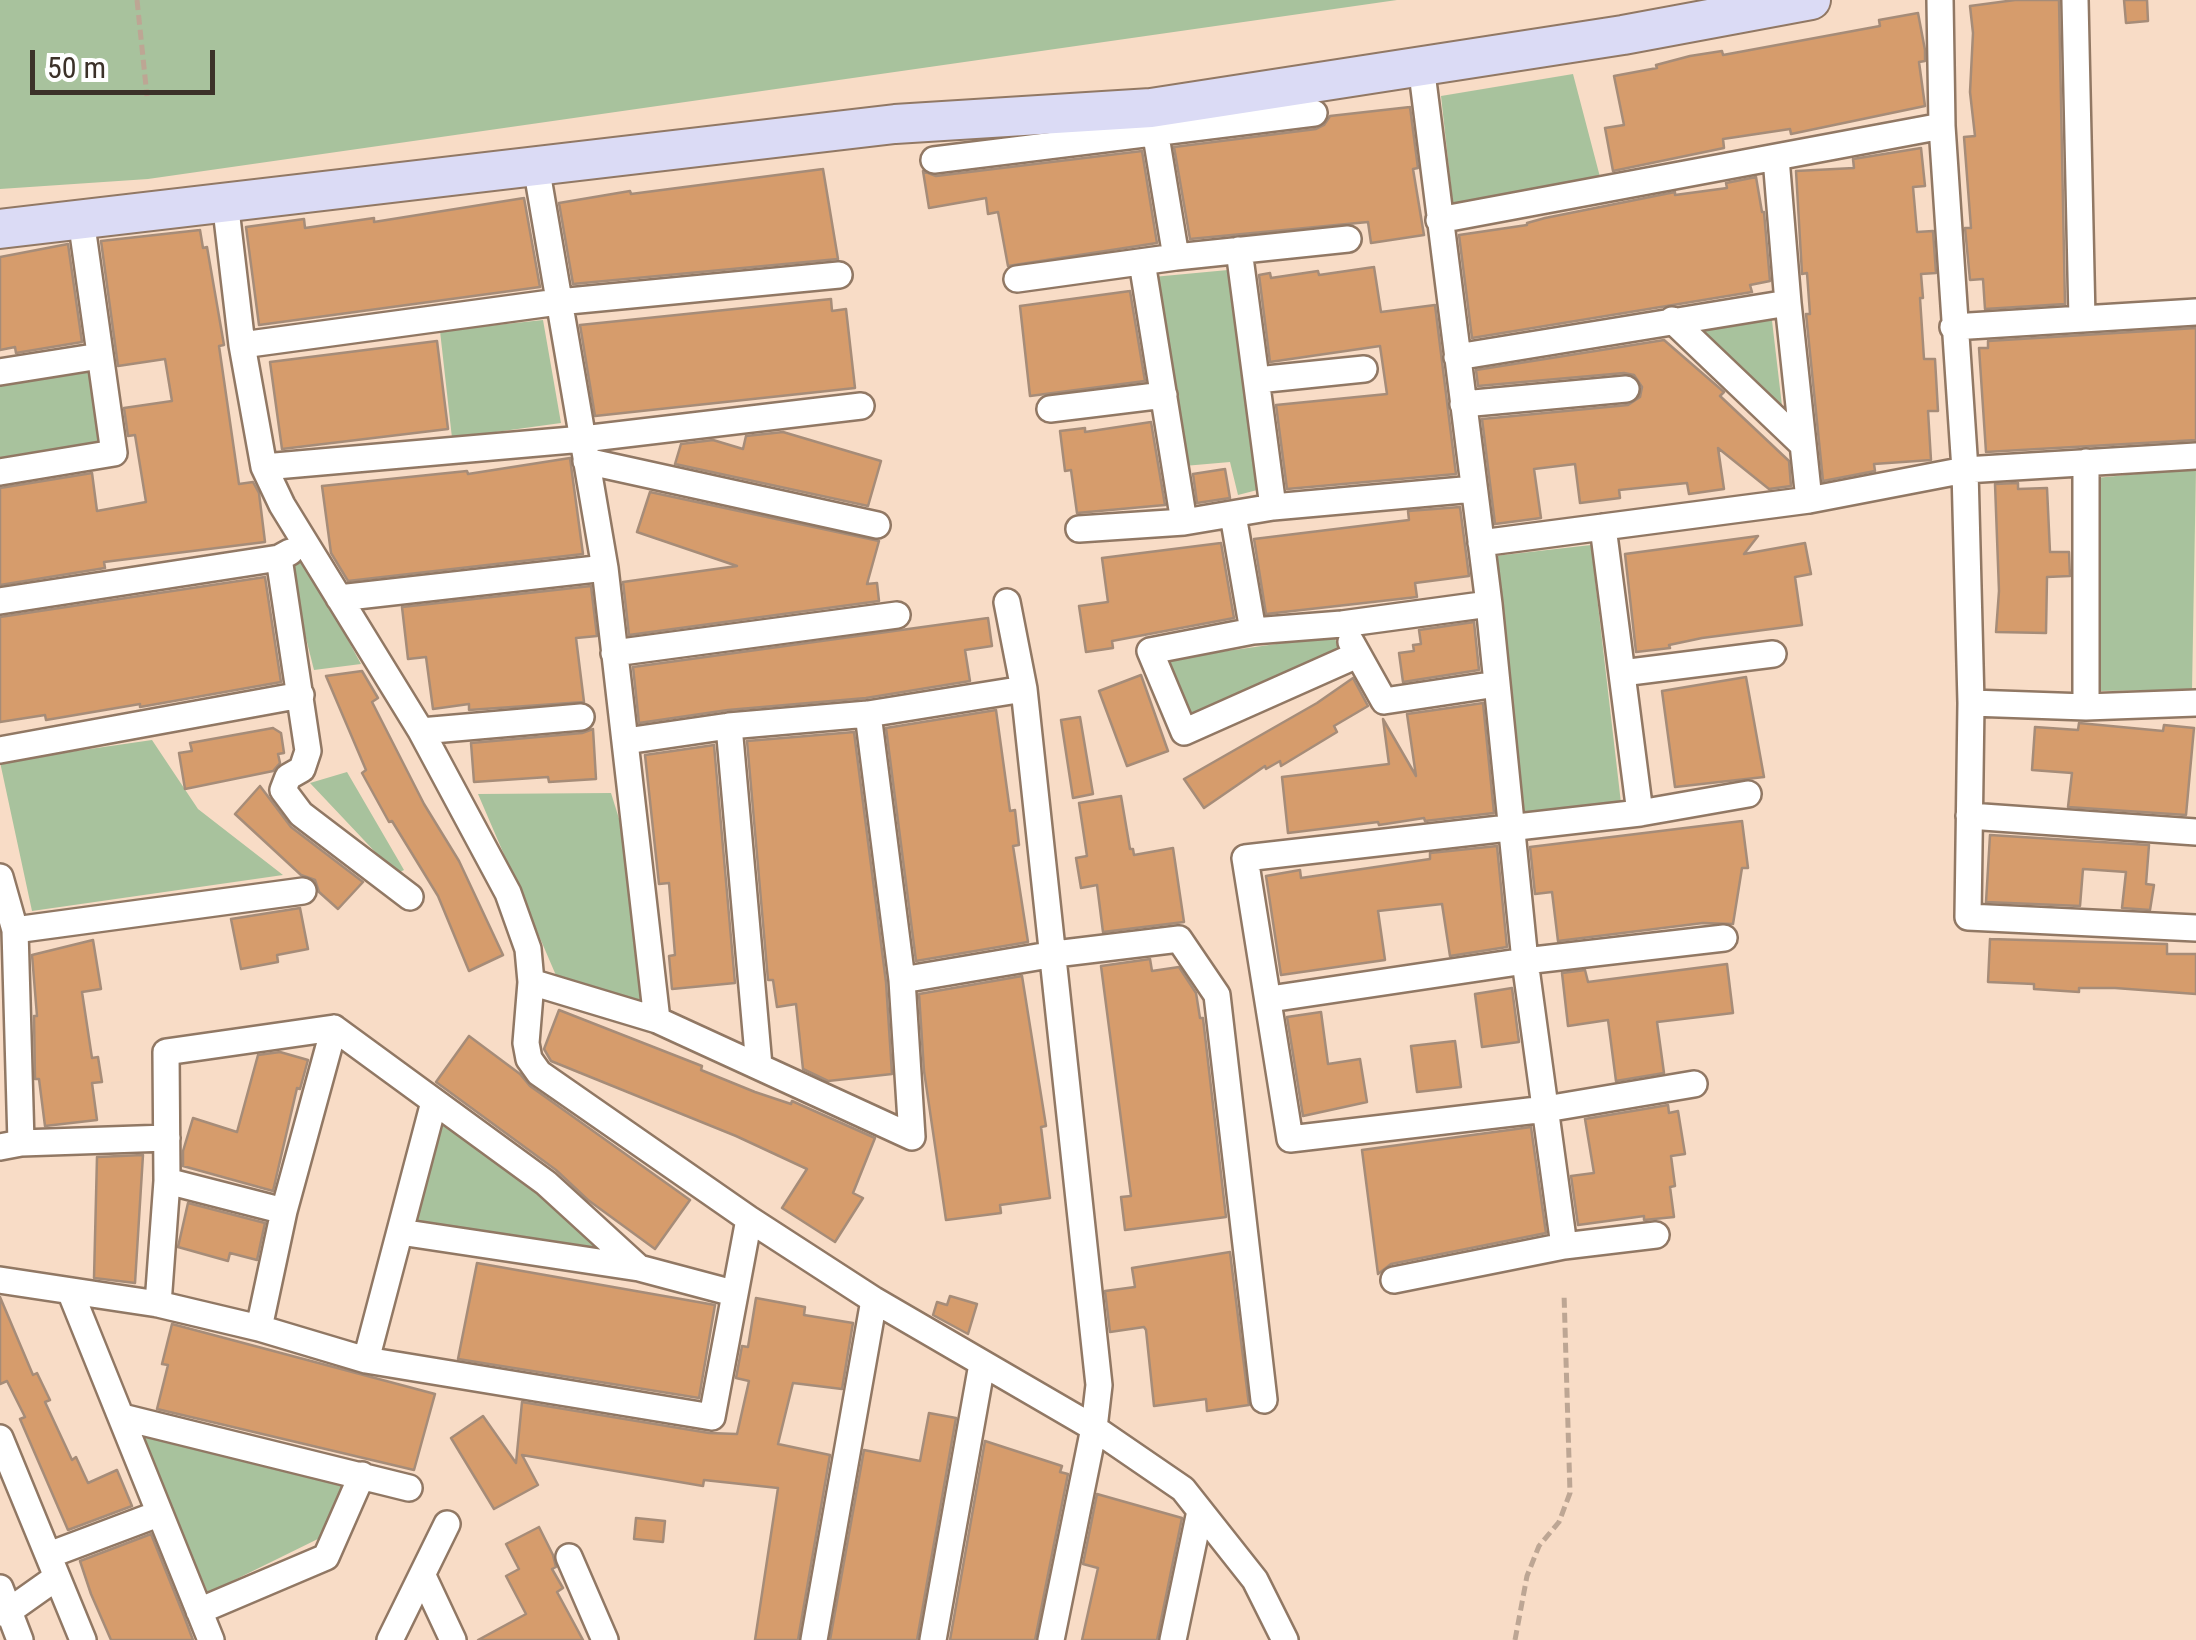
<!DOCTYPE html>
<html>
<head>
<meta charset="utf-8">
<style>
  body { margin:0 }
  #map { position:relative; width:2196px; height:1640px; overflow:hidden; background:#f8dcc6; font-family:"Roboto Condensed",sans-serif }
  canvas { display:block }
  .scale { position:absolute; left:30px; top:50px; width:185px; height:45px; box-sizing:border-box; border:5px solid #3c3129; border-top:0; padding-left:12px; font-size:30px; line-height:35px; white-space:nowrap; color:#3c3129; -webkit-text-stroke:8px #fff; paint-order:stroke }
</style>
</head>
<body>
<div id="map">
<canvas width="2196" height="1640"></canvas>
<div class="scale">50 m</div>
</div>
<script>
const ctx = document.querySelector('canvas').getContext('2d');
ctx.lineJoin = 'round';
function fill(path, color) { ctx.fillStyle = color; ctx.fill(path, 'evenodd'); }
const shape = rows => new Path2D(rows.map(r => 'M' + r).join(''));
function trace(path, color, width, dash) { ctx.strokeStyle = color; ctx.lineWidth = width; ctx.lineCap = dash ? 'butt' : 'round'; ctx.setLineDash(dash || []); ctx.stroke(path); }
const green = shape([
  [0,0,1397,0,148,179,0,189],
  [1573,74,1600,177,1453,205,1441,96],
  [1228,270,1261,489,1238,495,1230,462,1184,466,1153,277],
  [1771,312,1784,423,1689,326],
  [543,320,561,423,452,438,440,331],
  [89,361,103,441,0,462,0,378],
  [2196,468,2192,690,2094,691,2096,478],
  [1591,545,1621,803,1521,815,1495,556],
  [303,557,361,664,314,670,287,563],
  [1333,636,1343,652,1188,721,1163,660],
  [152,740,198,809,283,875,32,911,0,762],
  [347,772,404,870,396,874,310,783],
  [611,793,626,841,643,1003,558,980,478,794],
  [442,1120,530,1181,626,1262,416,1225],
  [140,1434,343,1483,326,1535,208,1593]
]);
const building = shape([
  [2015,0,2059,0,2065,304,1985,309,1983,279,1970,280,1965,228,1971,228,1964,137,1975,136,1970,92,1973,33,1970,6,2015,0],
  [2124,0,2147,0,2148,21,2126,23,2124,0],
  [1918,13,1925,50,1925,61,1919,62,1925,106,1791,134,1790,129,1723,139,1724,148,1613,171,1605,128,1624,125,1614,76,1657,68,1656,65,1690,56,1722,51,1723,55,1880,26,1879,20,1918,13],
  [1410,107,1418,168,1413,169,1424,235,1371,243,1368,222,1190,239,1174,147,1316,129,1324,125,1330,116,1410,107],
  [1921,148,1925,186,1913,187,1917,232,1933,231,1936,273,1921,274,1923,298,1920,298,1924,359,1935,359,1938,411,1928,411,1931,460,1874,464,1875,471,1823,481,1806,314,1810,314,1807,273,1802,274,1796,171,1854,168,1853,159,1921,148],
  [1142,151,1157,243,1008,266,998,212,988,214,986,198,929,208,923,171,936,176,1142,151],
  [823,169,838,259,573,284,559,203,630,191,631,194,823,169],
  [1756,177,1762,212,1764,212,1770,281,1750,285,1752,292,1472,338,1459,235,1527,225,1527,223,1545,218,1675,192,1675,195,1727,188,1726,183,1756,177],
  [524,198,540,287,259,325,246,227,304,219,305,228,374,218,374,222,524,198],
  [200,230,203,248,207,247,224,345,219,346,239,484,253,482,259,493,265,542,104,562,105,568,0,585,0,488,92,473,97,511,146,502,135,435,128,436,124,408,172,401,165,359,118,366,101,241,200,230],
  [68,244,82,342,16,353,15,347,0,350,0,257,68,244],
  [1374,267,1381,312,1435,305,1456,474,1287,489,1276,405,1387,394,1380,346,1270,362,1259,275,1270,273,1271,278,1318,271,1319,275,1374,267],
  [1130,291,1145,381,1030,396,1020,306,1130,291],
  [831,299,832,311,846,309,855,388,595,416,580,325,831,299],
  [2196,328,2196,440,1986,452,1979,348,1988,348,1988,341,2196,328],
  [1664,340,1724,392,1720,396,1789,461,1791,486,1769,489,1718,448,1724,489,1689,494,1687,483,1619,490,1620,498,1580,503,1575,464,1534,469,1541,518,1495,524,1482,419,1628,405,1640,397,1642,387,1634,375,1624,373,1478,386,1476,370,1664,340],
  [437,341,448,429,282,449,270,362,437,341],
  [1151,422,1165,505,1077,513,1071,470,1065,471,1060,431,1085,428,1085,432,1151,422],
  [783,432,881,461,868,506,675,464,681,444,713,440,743,449,746,436,783,432],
  [570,458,583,554,348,581,331,553,322,486,467,471,468,474,570,458],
  [1225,469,1230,498,1197,503,1193,474,1225,469],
  [2018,483,2018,489,2047,488,2050,552,2069,552,2070,576,2047,577,2046,633,1996,632,1999,591,1995,484,2018,483],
  [650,492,879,541,867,584,877,583,879,601,629,635,623,582,737,566,637,532,650,492],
  [1460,507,1469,576,1415,583,1417,597,1266,614,1254,539,1409,520,1408,511,1460,507],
  [1758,536,1744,554,1805,543,1811,574,1795,577,1802,625,1702,638,1669,645,1670,648,1636,652,1625,554,1758,536],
  [1221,543,1234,618,1112,641,1113,648,1086,652,1079,606,1108,602,1102,558,1221,543],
  [265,577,281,682,140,707,140,704,46,720,45,715,0,722,0,617,265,577],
  [591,586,597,636,576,638,584,702,469,710,469,704,433,709,426,657,408,659,402,607,591,586],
  [988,618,992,646,965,650,970,681,866,698,728,710,639,723,633,667,988,618],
  [1474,622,1479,670,1403,682,1399,653,1414,651,1413,645,1421,644,1419,630,1474,622],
  [362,671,378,698,372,702,424,804,459,861,503,955,469,971,438,896,392,821,389,822,362,773,366,770,326,676,362,671],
  [1141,675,1168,751,1127,766,1099,691,1141,675],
  [1746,677,1764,777,1675,787,1662,691,1746,677],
  [1353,678,1368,706,1334,726,1337,732,1281,766,1280,761,1266,769,1265,766,1204,808,1184,779,1317,703,1353,678],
  [1483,703,1494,813,1425,821,1424,818,1379,825,1378,822,1288,833,1282,777,1389,764,1383,719,1416,776,1407,714,1483,703],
  [996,710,1010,811,1015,810,1019,845,1013,846,1028,942,916,961,886,728,996,710],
  [1080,717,1093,794,1073,798,1061,720,1080,717],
  [2079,723,2163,731,2164,725,2194,728,2186,815,2068,807,2072,773,2032,770,2035,727,2078,730,2079,723],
  [273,728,281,733,284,753,278,754,280,763,273,771,185,789,179,753,192,751,190,743,273,728],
  [593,729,596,779,549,782,548,777,474,782,471,743,582,733,593,729],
  [854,732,886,982,892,1074,828,1081,803,1069,796,1004,777,1007,773,980,768,980,747,741,854,732],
  [714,745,735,983,672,989,669,956,675,955,669,883,659,884,645,755,714,745],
  [260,786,291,827,363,882,338,909,319,892,315,880,301,875,235,814,260,786],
  [1121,796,1130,849,1133,849,1134,855,1173,848,1184,922,1103,932,1097,885,1081,888,1076,858,1087,856,1079,803,1121,796],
  [1742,821,1748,868,1742,868,1733,924,1703,923,1558,941,1552,892,1535,894,1530,847,1742,821],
  [1990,835,2149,845,2146,884,2154,885,2150,910,2122,908,2126,872,2083,869,2080,906,1986,902,1990,835],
  [1497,846,1507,947,1450,956,1442,904,1378,911,1385,960,1281,975,1266,876,1300,870,1301,878,1430,859,1430,853,1497,846],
  [300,908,308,949,277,955,278,962,241,969,231,919,300,908],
  [1990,939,2167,944,2167,954,2196,954,2196,994,2115,988,2079,988,2079,992,2034,989,2034,984,1988,982,1990,939],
  [93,940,101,989,82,992,92,1058,98,1057,102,1082,92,1083,97,1120,45,1126,39,1079,35,1079,34,1016,37,1016,32,955,93,940],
  [1150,959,1152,971,1179,967,1196,993,1200,1018,1203,1018,1226,1217,1125,1230,1121,1197,1131,1196,1101,966,1150,959],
  [1727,964,1733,1013,1657,1022,1664,1073,1616,1081,1608,1020,1568,1026,1562,973,1585,970,1588,982,1727,964],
  [1022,976,1046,1126,1041,1127,1050,1198,1000,1205,1001,1213,946,1220,924,1071,919,994,1022,976],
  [1512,988,1519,1042,1482,1047,1475,994,1512,988],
  [559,1010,702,1066,701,1070,755,1092,791,1104,792,1101,875,1138,853,1193,863,1198,835,1242,782,1208,807,1169,736,1136,551,1061,544,1049,559,1010],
  [1321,1012,1328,1064,1360,1059,1367,1102,1303,1116,1287,1017,1321,1012],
  [469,1036,520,1074,530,1086,690,1200,655,1249,588,1200,556,1170,436,1082,469,1036],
  [1455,1041,1461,1087,1417,1092,1411,1046,1455,1041],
  [280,1052,308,1060,300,1089,297,1088,273,1191,183,1166,183,1151,193,1118,237,1132,258,1055,280,1052],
  [1668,1105,1669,1113,1678,1111,1685,1154,1671,1156,1675,1186,1670,1187,1674,1217,1644,1220,1644,1216,1578,1225,1571,1176,1594,1173,1585,1119,1668,1105],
  [1531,1127,1546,1233,1391,1264,1378,1274,1362,1150,1531,1127],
  [143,1155,135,1283,94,1278,97,1157,143,1155],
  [188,1203,265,1223,257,1260,230,1253,228,1261,178,1247,188,1203],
  [1230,1252,1249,1405,1207,1411,1206,1399,1154,1406,1146,1330,1144,1327,1110,1332,1105,1291,1135,1287,1132,1268,1230,1252],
  [477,1263,715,1305,699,1398,458,1359,477,1263],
  [950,1296,977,1304,968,1334,933,1315,937,1302,947,1305,950,1296],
  [0,1297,33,1375,37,1373,50,1400,45,1402,72,1460,76,1457,88,1483,117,1470,132,1506,68,1530,20,1419,25,1417,7,1381,0,1384,0,1297],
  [756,1298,805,1307,804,1315,853,1323,842,1389,793,1383,778,1444,830,1455,798,1640,755,1640,778,1488,704,1480,703,1486,522,1455,538,1485,494,1509,451,1438,483,1416,516,1463,522,1402,709,1433,737,1434,749,1381,736,1378,742,1346,748,1347,756,1298],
  [172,1324,435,1394,414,1470,157,1409,168,1365,162,1364,172,1324],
  [929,1413,956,1418,917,1640,830,1640,864,1450,920,1461,929,1413],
  [985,1441,1062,1466,1060,1472,1068,1474,1035,1640,950,1640,985,1441],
  [1097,1494,1182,1518,1157,1640,1082,1640,1098,1568,1083,1564,1097,1494],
  [636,1518,665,1521,663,1542,634,1539,636,1518],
  [539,1527,553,1555,556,1567,552,1569,563,1588,557,1592,583,1640,478,1640,526,1614,506,1576,519,1569,506,1544,539,1527],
  [151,1534,184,1616,193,1640,111,1640,91,1594,80,1561,151,1534]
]);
const path = shape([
  [137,0,147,96],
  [1515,1640,1527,1576,1539,1546,1559,1522,1570,1493,1564,1293]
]);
const street = shape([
  [1940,0,1942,126,1965,470,1971,703,1968,917,2196,928],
  [2075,0,2082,319],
  [1421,65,1489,604,1525,961,1564,1246],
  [1153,118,1176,257],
  [1776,158,1788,303,1809,500],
  [934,160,1314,113],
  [536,166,605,568,657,1020],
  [225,201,242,345,264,467,282,505,421,731,508,893,528,949,531,982,526,1043,529,1059,539,1073,749,1219,874,1300,1094,1428,1183,1489,1255,1580,1285,1640],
  [1439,220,1942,126],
  [1239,250,1273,507],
  [1142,262,1184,522],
  [1017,279,1176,257,1348,239],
  [1672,320,1802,444],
  [1953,327,2196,312],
  [242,345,558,302,839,275],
  [1457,357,1788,303],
  [0,372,100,356],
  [1257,380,1364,369],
  [1463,404,1626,389],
  [1050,409,1164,395],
  [586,461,877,525],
  [264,467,583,439,861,406],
  [0,472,114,453,81,219],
  [1233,515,1253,631],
  [1603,527,1640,813],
  [1079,529,1184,522,1273,507,1474,489],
  [1481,543,1809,500,1965,470,2196,456],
  [279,558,308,751,302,769,288,777,283,790,301,814,410,897],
  [339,598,605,568],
  [0,601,279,558,290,552],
  [1007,602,1024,689,1099,1385,1094,1428,1051,1640],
  [1351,642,1384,701,1497,684],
  [614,653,897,615],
  [1357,655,1184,732,1150,651,1253,631,1342,624,1489,604],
  [1622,673,1773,654],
  [1971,703,2086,707,2196,703],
  [2086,707,2086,462],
  [729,726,759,1066],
  [421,731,581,717],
  [626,741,729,726,868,714,1024,689],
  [0,750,301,695],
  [1969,816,2196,832],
  [0,877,15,930,21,1143],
  [15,930,303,891],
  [902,980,1055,954,1179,939,1217,995,1264,1400],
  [531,982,657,1020,912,1137,902,980,868,714],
  [1270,999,1525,961,1724,938],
  [1694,1084,1546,1109,1290,1139,1245,858,1640,813,1748,794],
  [0,1147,21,1143,167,1138],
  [167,1181,284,1211],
  [400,1232,639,1268],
  [0,1280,158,1304,259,1328,366,1360,712,1417,749,1219],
  [1394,1280,1564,1246,1656,1235],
  [70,1291,211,1640],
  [158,1304,167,1181,166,1052,334,1028,546,1183,639,1268,733,1293],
  [259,1328,284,1211,334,1028],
  [366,1360,434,1102],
  [122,1417,409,1488],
  [0,1438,83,1640],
  [49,1555,158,1514],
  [569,1557,605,1640],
  [423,1576,453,1640],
  [0,1588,20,1640],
  [199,1611,326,1557,362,1475],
  [0,1613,9,1611,57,1577],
  [390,1640,447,1524],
  [814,1640,874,1300],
  [933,1640,982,1364],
  [1173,1640,1200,1511]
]);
const secondary = shape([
  [0,229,895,124,1151,108,1623,35,1811,0]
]);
fill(green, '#a8c29d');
fill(building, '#d69c6c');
trace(building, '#a68c78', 2.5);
trace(street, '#917864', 30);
trace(secondary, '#917864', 42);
trace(path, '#bda694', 5, [10, 5]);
trace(street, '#fff', 25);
trace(secondary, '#dbdbf5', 38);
</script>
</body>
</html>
